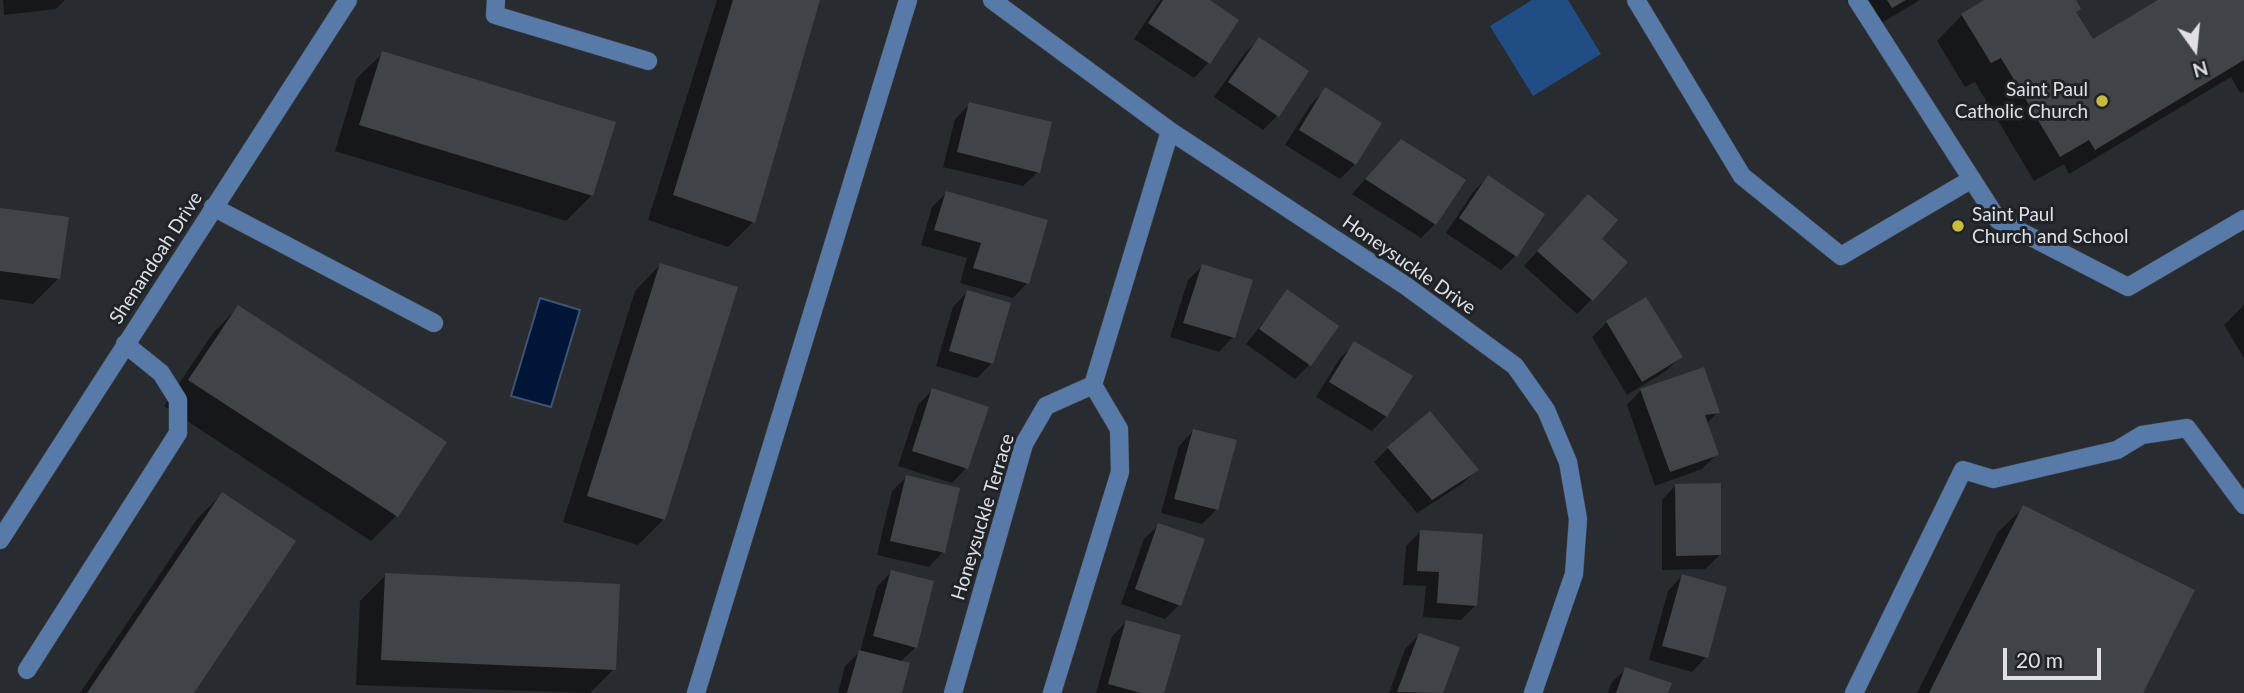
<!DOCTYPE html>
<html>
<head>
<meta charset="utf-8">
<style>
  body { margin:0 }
  #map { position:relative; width:2244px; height:693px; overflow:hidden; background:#282c31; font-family:Lato,sans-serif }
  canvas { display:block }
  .north { position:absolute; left:2160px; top:14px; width:70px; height:70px; -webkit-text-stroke:5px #1f2227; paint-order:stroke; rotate:165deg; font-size:19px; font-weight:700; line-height:28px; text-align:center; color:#dee0e4 }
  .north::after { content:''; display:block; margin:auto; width:24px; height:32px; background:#dee0e4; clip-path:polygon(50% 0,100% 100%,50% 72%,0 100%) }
  .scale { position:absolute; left:2003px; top:648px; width:98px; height:32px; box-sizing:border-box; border:4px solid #dee0e4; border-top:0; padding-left:9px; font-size:21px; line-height:24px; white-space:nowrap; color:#dee0e4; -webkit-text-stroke:5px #1f2227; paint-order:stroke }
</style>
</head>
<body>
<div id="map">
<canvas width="2244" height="693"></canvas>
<div class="north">N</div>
<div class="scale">20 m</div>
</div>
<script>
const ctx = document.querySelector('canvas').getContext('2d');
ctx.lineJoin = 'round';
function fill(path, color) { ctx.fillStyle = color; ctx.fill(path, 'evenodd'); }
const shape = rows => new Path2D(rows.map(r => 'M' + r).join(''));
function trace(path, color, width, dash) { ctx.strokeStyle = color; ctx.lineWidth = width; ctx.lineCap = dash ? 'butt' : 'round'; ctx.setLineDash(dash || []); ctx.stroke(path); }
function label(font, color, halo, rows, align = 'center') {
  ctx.font = font + ' Lato,sans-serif'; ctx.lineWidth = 6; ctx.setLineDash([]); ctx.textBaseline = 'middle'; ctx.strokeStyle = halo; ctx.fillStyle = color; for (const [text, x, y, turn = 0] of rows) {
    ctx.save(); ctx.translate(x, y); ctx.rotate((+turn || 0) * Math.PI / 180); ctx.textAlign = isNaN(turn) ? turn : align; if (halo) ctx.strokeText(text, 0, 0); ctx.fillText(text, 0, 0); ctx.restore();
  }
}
const green = shape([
  [1532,0,1568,0,1601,54,1533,96,1490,26]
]);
const water = shape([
  [540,298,580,310,551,407,511,396,540,298]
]);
const shadow = shape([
  [3,0,65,0,56,9,4,15],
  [717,0,818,0,753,222,728,247,648,220],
  [1160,0,1207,0,1237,20,1208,63,1194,78,1134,39],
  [1846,0,1920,0,1866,32],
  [1988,0,2074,0,2075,13,2092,41,2161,0,2244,0,2244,91,2240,93,2231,77,2069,174,2064,164,2034,181,1975,82,1965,87,1937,41,1962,15],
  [1259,39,1278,115,1263,130,1214,97,1245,53],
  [383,53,592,195,566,221,335,151,357,78],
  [1325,90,1355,164,1340,179,1285,145,1311,104],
  [970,104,1038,172,1023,186,943,167,955,119],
  [1386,156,1435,224,1421,238,1352,194],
  [1488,177,1515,256,1501,270,1446,233,1473,192],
  [946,193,1027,283,1013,298,960,283,967,258,921,245,932,207],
  [0,209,59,278,33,304,0,299],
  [1574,211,1599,239,1591,300,1577,314,1524,266],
  [660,265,664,519,638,545,563,522,635,291],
  [1202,266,1251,281,1233,337,1219,352,1170,337,1188,280],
  [1288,291,1309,365,1295,379,1246,344],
  [967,292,992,363,977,378,936,366,953,307],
  [1646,299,1681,357,1666,371,1627,395,1592,337,1607,322],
  [2244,305,2244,358,2224,325],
  [238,307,396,516,371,541,164,406,213,333],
  [1355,343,1386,416,1372,431,1316,397,1340,358],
  [932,390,966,468,952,483,898,466,918,405],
  [1641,390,1718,412,1706,424,1717,454,1702,469,1655,486,1627,405],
  [1193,431,1217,509,1202,524,1161,513,1179,446],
  [1388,448,1476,470,1462,484,1417,513,1374,462],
  [906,477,943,552,929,567,877,555,892,491],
  [1676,485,1720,555,1705,569,1662,570,1662,500],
  [222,494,192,693,80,693,197,519],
  [2024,507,2141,693,1917,693,1998,532],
  [1159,525,1179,605,1165,619,1121,604,1144,539],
  [1421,531,1476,605,1461,620,1423,617,1426,586,1403,585,1406,546],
  [891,572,916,647,900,662,901,693,838,693,845,666,860,652,877,587],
  [386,575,614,669,590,693,356,685,360,601],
  [1682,576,1706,657,1692,672,1649,660,1668,591],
  [1127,621,1162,693,1096,693,1112,636],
  [1419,635,1457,648,1441,693,1389,693,1405,649],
  [1626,669,1666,693,1608,693,1611,683]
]);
const building = shape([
  [733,0,820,0,755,223,673,195],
  [1163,0,1210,0,1239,20,1210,64,1148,23],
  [1887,0,1906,0,1892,8],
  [1984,0,2076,0,2081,9,2076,12,2093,39,2158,0,2244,0,2244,60,2095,150,2089,140,2060,157,2001,58,1991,63,1961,14],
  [1259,37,1309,71,1279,117,1228,82],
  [382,51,616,122,593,196,359,125],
  [1325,87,1382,123,1356,165,1299,130],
  [969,102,1052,122,1040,173,957,152],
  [1401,139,1466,180,1436,225,1365,179],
  [1488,175,1545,214,1517,257,1459,218],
  [946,191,1048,220,1029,284,973,268,981,243,934,230],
  [1588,194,1618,220,1602,239,1628,262,1593,301,1537,251],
  [0,208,69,217,60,279,0,271],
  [660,263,738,287,665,520,587,496],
  [1202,264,1253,280,1235,338,1183,323],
  [1287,289,1339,326,1311,366,1259,329],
  [967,290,1011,303,993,364,949,351],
  [1646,297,1683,357,1642,382,1606,321],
  [238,305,447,442,398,517,188,380],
  [1354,341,1413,376,1387,417,1329,382],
  [1704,367,1720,413,1705,415,1719,455,1670,472,1640,389],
  [932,388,989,407,968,469,912,451],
  [1430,411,1479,470,1432,500,1387,447],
  [1193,429,1237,440,1218,510,1174,499],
  [906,475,960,488,945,553,890,541],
  [1721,483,1721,555,1676,556,1675,484],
  [222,492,296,541,194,693,87,693],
  [2023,505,2195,590,2143,693,1929,693],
  [1158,523,1205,539,1181,606,1135,589],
  [1420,530,1483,534,1477,606,1437,603,1439,572,1417,571],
  [891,570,934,581,917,648,873,636],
  [385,573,620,584,616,670,381,660],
  [1682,574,1727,587,1708,658,1662,646],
  [1126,620,1181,635,1164,693,1141,693,1108,684],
  [1419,633,1460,647,1443,693,1397,692],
  [859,650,910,663,902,693,847,693],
  [1625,667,1672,683,1668,693,1616,693]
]);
const minor = shape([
  [496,0,495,15,648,61],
  [992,0,1170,131,1406,286,1515,366,1546,410,1568,462,1578,519,1574,574,1533,693],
  [1636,0,1742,176,1841,256,1972,179],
  [1857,0,1998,220,2128,287,2244,219],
  [213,207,434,323],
  [0,540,348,0],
  [27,670,178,433,178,400,161,373,125,344],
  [696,693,908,0],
  [953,693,1024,444,1046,406,1093,385],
  [1052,693,1120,472,1119,429,1093,385,1170,131],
  [1854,693,1963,470,1993,479,2117,450,2142,435,2187,428,2244,505]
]);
const markers = [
  [2102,101,7,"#c4bd3e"],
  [1958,226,7,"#c4bd3e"]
];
const poiNames = [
  ["Saint Paul",2088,90],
  ["Catholic Church",2088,112],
  ["Saint Paul",1972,215,"left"],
  ["Church and School",1972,237,"left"]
];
const streetNames = [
  ["Shenandoah Drive",156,258,-57],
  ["Honeysuckle Drive",1409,265,35],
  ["Honeysuckle Terrace",983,517,-73]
];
fill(green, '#214d85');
fill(water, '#001638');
trace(water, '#43536c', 2);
fill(shadow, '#0007');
fill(building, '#404449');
trace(minor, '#45494e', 19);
trace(minor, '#587aa9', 18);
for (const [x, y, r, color] of markers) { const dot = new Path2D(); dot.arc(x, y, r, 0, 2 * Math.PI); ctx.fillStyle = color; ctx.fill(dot); trace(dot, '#1f2227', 2.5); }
label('19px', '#dee0e4', '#1f2227', poiNames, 'right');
label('19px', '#dee0e4', '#1f2227', streetNames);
</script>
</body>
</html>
